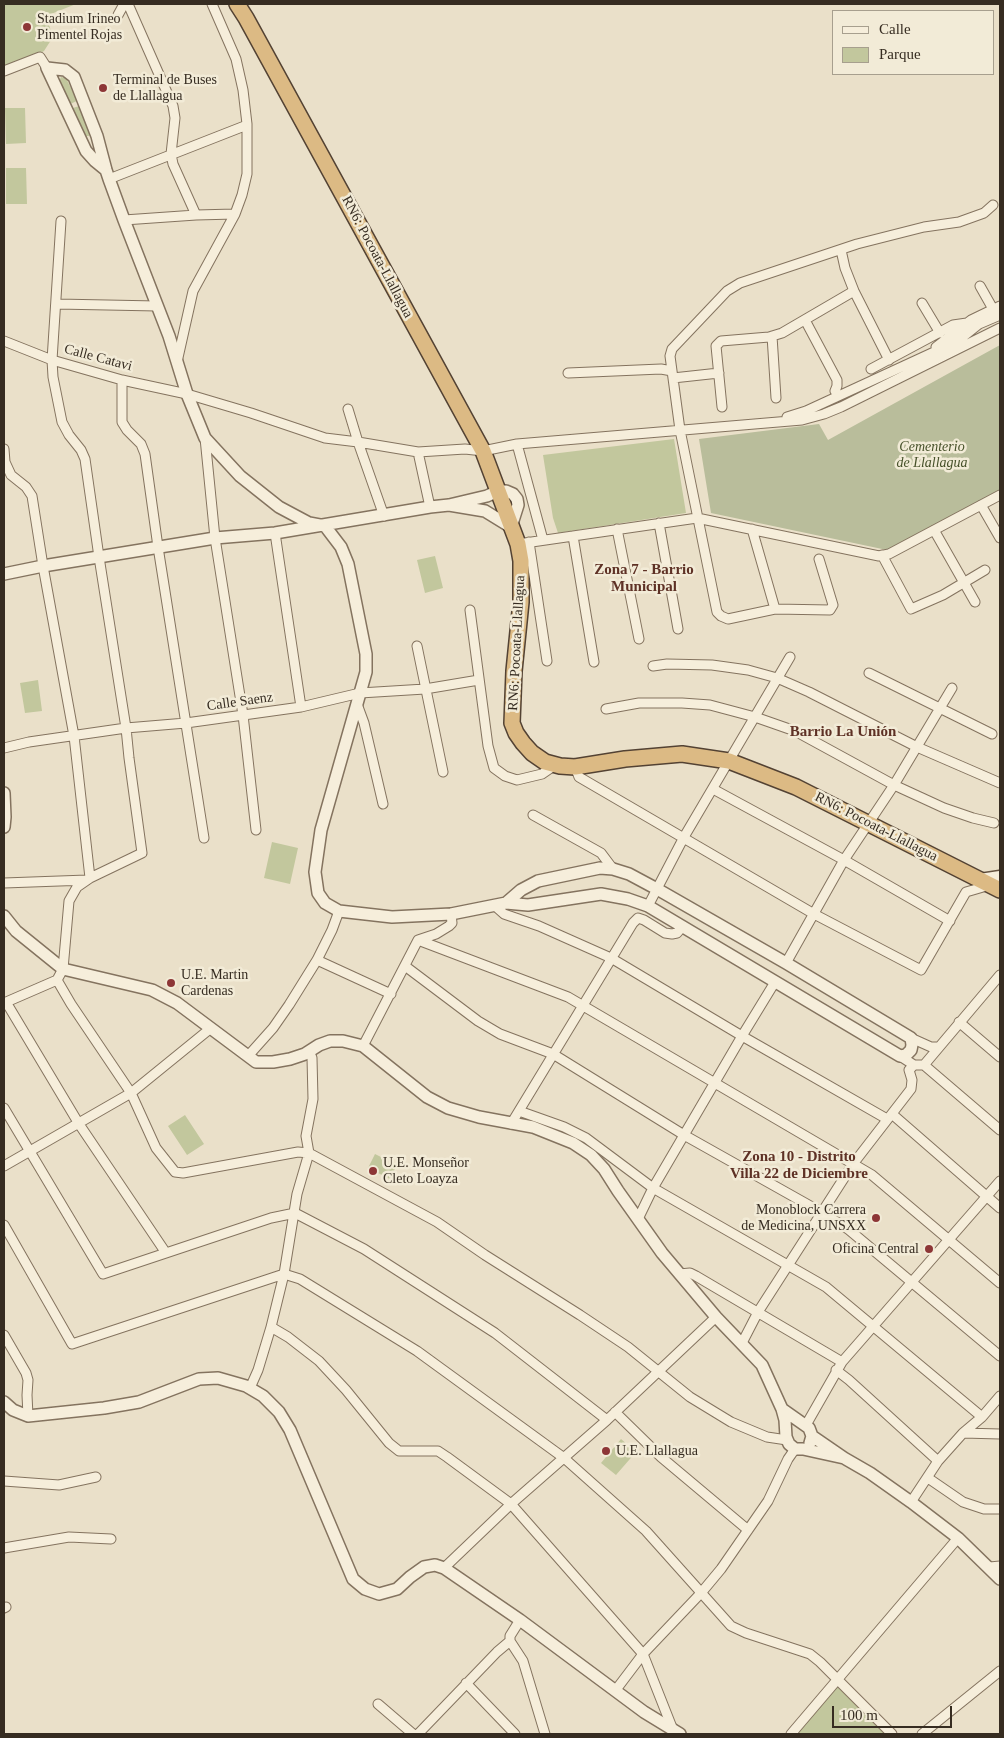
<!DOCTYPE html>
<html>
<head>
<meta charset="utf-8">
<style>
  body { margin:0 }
  #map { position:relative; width:1004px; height:1738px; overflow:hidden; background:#eae0c9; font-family:Georgia,serif }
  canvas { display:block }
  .frame { position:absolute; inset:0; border:5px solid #362c21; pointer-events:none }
  .legend { position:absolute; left:832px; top:10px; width:162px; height:65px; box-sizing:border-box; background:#f2ebd7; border:1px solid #a79f8e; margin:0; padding:6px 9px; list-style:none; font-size:15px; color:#362c21 }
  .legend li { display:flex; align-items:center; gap:10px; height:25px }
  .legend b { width:25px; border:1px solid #a79f8e }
  .scale { position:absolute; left:832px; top:1706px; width:120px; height:22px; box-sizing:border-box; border:2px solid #362c21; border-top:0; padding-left:6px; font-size:15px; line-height:18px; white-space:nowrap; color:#362c21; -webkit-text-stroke:4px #f2ebd7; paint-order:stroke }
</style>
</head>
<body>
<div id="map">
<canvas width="1004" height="1738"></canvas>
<div class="frame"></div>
<ul class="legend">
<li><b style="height:6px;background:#f6eedb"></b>Calle</li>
<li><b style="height:14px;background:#c2c79d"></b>Parque</li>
</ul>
<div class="scale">100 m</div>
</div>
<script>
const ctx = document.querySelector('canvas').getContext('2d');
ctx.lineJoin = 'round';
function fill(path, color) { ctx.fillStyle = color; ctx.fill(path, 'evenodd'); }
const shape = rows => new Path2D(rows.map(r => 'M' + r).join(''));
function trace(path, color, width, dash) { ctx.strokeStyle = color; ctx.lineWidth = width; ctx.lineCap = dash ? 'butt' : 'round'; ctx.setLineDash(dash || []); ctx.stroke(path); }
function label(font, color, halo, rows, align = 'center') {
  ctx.font = font + ' Georgia,serif'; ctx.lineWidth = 5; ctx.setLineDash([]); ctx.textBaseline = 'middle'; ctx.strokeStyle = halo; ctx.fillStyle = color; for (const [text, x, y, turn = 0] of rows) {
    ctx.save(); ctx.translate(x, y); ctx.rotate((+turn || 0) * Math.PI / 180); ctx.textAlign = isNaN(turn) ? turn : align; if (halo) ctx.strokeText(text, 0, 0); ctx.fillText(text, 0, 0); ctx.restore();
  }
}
const green = shape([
  [4,4,76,4,46,16,53,37,44,51,31,58,4,68],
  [61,77,66,78,77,101,70,104,59,81],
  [79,106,91,133,89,136,85,136,73,108],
  [5,108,25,108,26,143,6,144],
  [6,168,26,168,27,204,6,204],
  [674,439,686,513,558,533,553,518,543,455],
  [435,556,443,588,425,593,417,560],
  [38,680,42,711,25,713,20,683],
  [272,842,298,848,290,884,264,878],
  [185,1115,204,1144,187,1155,168,1126],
  [375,1154,397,1165,390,1179,368,1168],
  [621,1439,636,1452,616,1475,601,1463],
  [838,1678,892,1734,791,1734]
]);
const cemetery = shape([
  [1000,345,1000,490,887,550,711,513,699,439,819,424,828,440]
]);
const minor = shape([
  [128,4,173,106,175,118,171,154,173,164,196,215],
  [118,15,124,4],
  [4,71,40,57,47,68],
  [109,179,247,125],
  [124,220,196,215,235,214],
  [61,221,52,360,53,377,62,422,69,435,81,450,85,459,99,557,126,728,129,758,142,853,90,878],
  [841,250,845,268,854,291,889,360],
  [980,286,993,309],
  [922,303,940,333],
  [57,304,157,306],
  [805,320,837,380,837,386,835,391],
  [772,336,776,398],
  [4,341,52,360,122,380,187,394,251,413,325,438,358,442,418,452,465,449,483,451,517,444,802,420,824,414,841,407,1000,328],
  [936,347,971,320,1000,306],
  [177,362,193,291,235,214,242,195,247,174,247,124,243,90,236,59,212,4],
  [871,369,953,325,967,323],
  [568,373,661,369,672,371],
  [673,378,719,373],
  [122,380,122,422,127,430,141,444,145,454,158,547,204,838],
  [722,407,716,346,721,341,769,337,782,333,854,291],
  [348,409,358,442,384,516],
  [787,417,806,411,947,346,964,336,979,324,1000,315],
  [205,438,215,538,243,715,256,830],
  [517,444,543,540],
  [4,449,5,462,11,475,26,487,32,496,43,566,74,736,90,878,77,887,69,901,63,969,57,980,4,1003],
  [418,452,430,507],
  [981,505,1000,538],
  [659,523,678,629],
  [617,529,639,639],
  [752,529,775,609],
  [934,530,975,602],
  [275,533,301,707],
  [573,536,594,662],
  [529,542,547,661],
  [518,544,697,518,879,556,889,554,1000,495],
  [882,555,911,609,943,595,985,570],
  [819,559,833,605,830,610,775,609,728,619,721,616,717,612,680,430,670,356,672,349,727,291,740,283,857,244,924,227,959,222,984,213,993,205],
  [470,610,488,746,494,768,505,776,517,780,542,774,555,765],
  [417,646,443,772],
  [653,666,667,664,712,665,748,670,777,678,809,692,917,747,1000,783],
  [869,673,992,734],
  [357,704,364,723,383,804],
  [606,709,639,703,682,703,710,705,755,717,795,731,894,785,944,808,973,818,994,823],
  [4,748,29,742,126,728,186,723,301,707,360,693,425,689,479,680],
  [575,767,579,777,814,914,921,970,966,892,990,885],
  [713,789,844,860,950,921],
  [533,815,601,853,613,869],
  [4,883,87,880],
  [495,906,504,914,539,926,611,958,742,1036,887,1119],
  [648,906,684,837,790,657],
  [418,940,568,997,872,1175,1000,1283],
  [317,960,391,994],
  [786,963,844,860,894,785,952,688],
  [405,966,478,1021,500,1034,553,1054,684,1135,821,1212,848,1229,1000,1356],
  [57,980,71,1004,131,1093,156,1148,175,1172,183,1173,298,1152,309,1153,437,1222,485,1255,580,1315,628,1347,690,1397,731,1422,767,1437,787,1440],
  [6,1002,79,1124,166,1253],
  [959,1022,1000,1057],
  [911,1038,931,1047,939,1047],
  [363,1046,418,940,436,934,449,926,452,923,451,914],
  [248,1056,273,1028,289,1005,317,960,332,930,339,911],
  [900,1056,914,1065,924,1065,1000,1130],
  [924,1065,1000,975],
  [4,1108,103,1274,271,1218,295,1213,364,1249,495,1333,607,1420],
  [519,1111,564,1127,586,1138,653,1188,826,1287,982,1417],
  [892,1114,1000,1208],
  [511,1124,633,923,638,918,644,920,665,933,672,934,677,933,682,927],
  [4,1166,131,1093,211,1028],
  [638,1219,653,1188,742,1036,775,982],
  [4,1225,72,1344,284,1274,300,1279,417,1351,564,1458,646,1531,731,1626,746,1633,810,1654,820,1662,892,1734],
  [679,1274,690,1273,696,1276,842,1362],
  [271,1327,288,1337,319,1361,346,1390,389,1443,399,1451,438,1451,447,1457,511,1504,643,1654,673,1730],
  [4,1335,26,1373,28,1380,27,1395,28,1416],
  [742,1343,758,1312,853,1164,911,1089,912,1080,909,1070,914,1065],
  [836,1370,849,1380,938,1461],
  [250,1388,258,1370,271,1327,284,1274,297,1194,309,1153,306,1136,313,1099,312,1058,309,1051],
  [615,1412,661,1457,748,1530],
  [806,1425,842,1362,1000,1181],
  [963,1433,1000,1434],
  [928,1478,963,1502,984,1509,1000,1509],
  [4,1481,59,1485,96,1477],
  [911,1502,938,1461,963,1433,982,1417,1000,1396],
  [4,1548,69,1537,111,1539],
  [990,1567,1000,1566],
  [444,1568,511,1504,607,1420,716,1317],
  [4,1608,6,1607],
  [520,1620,510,1636,510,1641,523,1661,545,1734],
  [466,1683,515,1734],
  [615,1691,643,1654,701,1593,721,1569,768,1501,788,1459,795,1449],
  [378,1704,413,1734],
  [418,1734,497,1652,510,1641],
  [791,1734,958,1538],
  [922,1734,1000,1671]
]);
const tertiary = shape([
  [106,170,95,161,86,151,47,68,65,70,74,77,97,136,106,170,109,179,124,220,169,336,187,394,205,438,240,476,279,507,309,523,325,526,341,547,348,564,366,654,366,672,321,830,315,872,318,893,325,903,339,911,392,917,451,914,506,903,528,905,601,894,628,899,648,906,900,1056,906,1055,911,1050,912,1045,911,1038,786,963,657,889,629,874,613,869,600,868,538,881,521,890,506,903],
  [4,574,43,566,215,538,275,533,430,507,449,505,487,496,498,491,506,491,513,494,517,499,518,505,511,527,485,511,449,505],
  [4,793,5,817,4,827],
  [4,916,16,931,63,969,152,990,177,1003,256,1062,273,1062,290,1059,305,1054,319,1045,330,1041,343,1041,363,1046,427,1097,448,1108,479,1117,533,1127,573,1143,591,1155,604,1169,618,1191,662,1253,716,1317,762,1365,782,1409,785,1420,786,1437,789,1444,795,1449,803,1449,844,1458],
  [4,1402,13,1410,28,1416,104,1408,139,1402,199,1379,218,1378,246,1386,263,1396,279,1412,290,1430,353,1579,365,1589,379,1594,397,1589,410,1577,424,1567,435,1565,444,1568,520,1620,644,1712,680,1734],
  [782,1409,809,1428,812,1436,810,1443],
  [812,1436,844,1458,870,1473,911,1502,958,1538,1000,1579]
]);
const secondary = shape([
  [980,880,1000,877]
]);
const trunk = shape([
  [237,4,246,18,483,451,518,544,521,561,521,602,514,671,512,723,516,733,523,743,532,753,545,762,560,766,575,767,625,759,682,754,729,761,796,787,1000,890]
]);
const markers = [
  [27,27,5,"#8d3636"],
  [103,88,5,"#8d3636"],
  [171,983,5,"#8d3636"],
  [373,1171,5,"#8d3636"],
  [876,1218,5,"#8d3636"],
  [929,1249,5,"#8d3636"],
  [606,1451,5,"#8d3636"]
];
const poiNames = [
  ["Stadium Irineo",37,19],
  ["Pimentel Rojas",37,35],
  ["Terminal de Buses",113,80],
  ["de Llallagua",113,96],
  ["U.E. Martin",181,975],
  ["Cardenas",181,991],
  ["U.E. Monseñor",383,1163],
  ["Cleto Loayza",383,1179],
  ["Monoblock Carrera",866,1210,"right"],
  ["de Medicina, UNSXX",866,1226,"right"],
  ["Oficina Central",919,1249,"right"],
  ["U.E. Llallagua",616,1451]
];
const streetNames = [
  ["RN6: Pocoata-Llallagua",377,257,62],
  ["Calle Catavi",98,358,15],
  ["RN6: Pocoata-Llallagua",517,643,-87],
  ["Calle Saenz",240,702,-8],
  ["RN6: Pocoata-Llallagua",876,827,27]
];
const parkNames = [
  ["Cementerio",932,447],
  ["de Llallagua",932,463]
];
const neighbourhoodNames = [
  ["Zona 7 - Barrio",644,570],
  ["Municipal",644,587],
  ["Barrio La Unión",843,732],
  ["Zona 10 - Distrito",799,1157],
  ["Villa 22 de Diciembre",799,1174]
];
fill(green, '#c2c79d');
fill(cemetery, '#b9bd9b');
trace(minor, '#84735f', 11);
trace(tertiary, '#84735f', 14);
trace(secondary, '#665442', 15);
trace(trunk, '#534233', 18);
trace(minor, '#f6eedb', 9);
trace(tertiary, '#f6eedb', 11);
trace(secondary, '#f6eedb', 12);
trace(trunk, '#dcba84', 15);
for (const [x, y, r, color] of markers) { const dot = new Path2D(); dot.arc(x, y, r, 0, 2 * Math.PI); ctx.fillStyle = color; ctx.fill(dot); trace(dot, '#f2ebd7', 2); }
label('14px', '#362c21', '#f2ebd7', poiNames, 'left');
label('14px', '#362c21', '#f2ebd7', streetNames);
label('italic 14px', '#47512a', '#f2ebd7', parkNames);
label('bold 15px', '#5e3125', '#f2ebd7', neighbourhoodNames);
</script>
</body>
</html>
